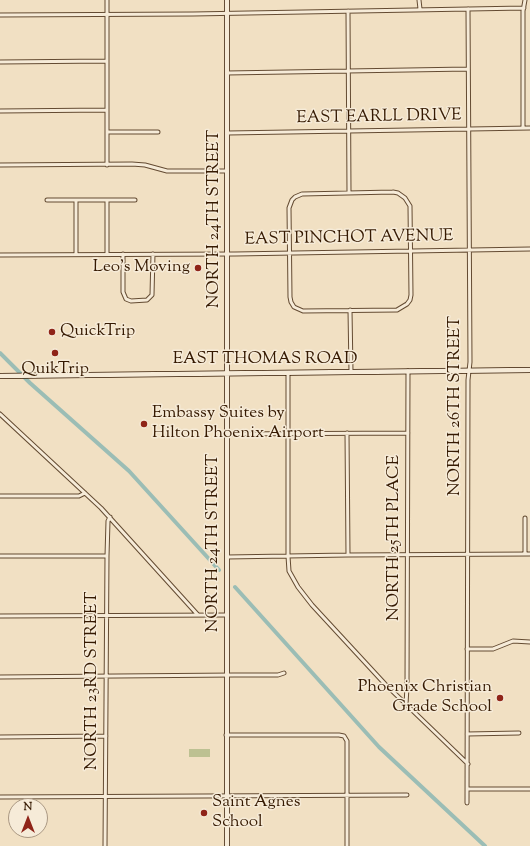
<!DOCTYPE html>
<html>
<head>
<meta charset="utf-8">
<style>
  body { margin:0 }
  #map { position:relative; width:530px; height:846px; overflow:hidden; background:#f1e0c3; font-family:"Sorts Mill Goudy",serif }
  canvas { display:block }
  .north { position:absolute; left:8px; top:798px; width:40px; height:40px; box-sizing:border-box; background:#f6ebd8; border:1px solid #a99782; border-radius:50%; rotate:0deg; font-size:11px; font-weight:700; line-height:16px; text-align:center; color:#351901 }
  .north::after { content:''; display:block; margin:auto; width:14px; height:18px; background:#8f2418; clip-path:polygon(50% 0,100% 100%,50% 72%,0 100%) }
</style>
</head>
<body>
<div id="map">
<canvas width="530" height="846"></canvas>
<div class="north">N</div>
</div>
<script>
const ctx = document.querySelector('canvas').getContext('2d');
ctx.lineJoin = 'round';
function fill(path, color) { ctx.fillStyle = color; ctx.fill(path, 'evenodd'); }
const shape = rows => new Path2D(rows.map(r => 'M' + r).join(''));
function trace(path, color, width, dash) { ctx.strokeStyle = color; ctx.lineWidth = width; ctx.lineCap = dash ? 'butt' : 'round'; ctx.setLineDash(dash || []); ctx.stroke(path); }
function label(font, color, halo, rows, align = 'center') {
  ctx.font = font + ' "Sorts Mill Goudy",serif'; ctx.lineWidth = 3; ctx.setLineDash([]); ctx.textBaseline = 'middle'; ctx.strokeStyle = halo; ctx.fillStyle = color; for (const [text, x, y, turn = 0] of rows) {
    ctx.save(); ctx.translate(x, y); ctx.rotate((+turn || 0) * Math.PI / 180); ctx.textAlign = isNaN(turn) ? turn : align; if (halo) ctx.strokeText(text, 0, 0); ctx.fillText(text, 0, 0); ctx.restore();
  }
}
const green = shape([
  [189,749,210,749,210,757,189,757]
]);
const canal = shape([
  [0,353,30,383,129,471,219,570],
  [235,587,379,747,485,846]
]);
const street = shape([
  [419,0,420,9],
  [348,11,349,193],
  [0,15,193,14,524,8],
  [0,62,107,61],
  [227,73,468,69],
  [0,111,107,110],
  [523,128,523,11,525,0],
  [107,132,158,132],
  [228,133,530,128],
  [0,165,132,164,145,165,167,171,227,171],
  [107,165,107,0],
  [393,192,398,193,405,198,410,206,411,295,410,300,407,304,397,310,303,311,294,307,291,302,290,297,289,208,292,200,295,197,302,194,393,192],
  [47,200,135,200],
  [107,200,107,254],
  [76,254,76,200],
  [123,254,123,292,126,299,131,301,147,300,152,295,153,254],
  [0,255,235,254,530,249],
  [350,310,351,372],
  [288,373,288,556,289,571,298,587,312,605,385,684,468,764],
  [0,414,101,508,198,615],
  [347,433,348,555],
  [228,434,408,433],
  [0,496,79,496,85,493],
  [525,554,525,518],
  [0,556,107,556],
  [227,557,348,555,530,554],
  [0,616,227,615],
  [467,649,493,649,513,641,530,642],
  [0,677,234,675,278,675,284,673],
  [406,705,407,686,408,371],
  [467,734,519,733],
  [226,735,339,735,344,736,347,741,347,846],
  [0,737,106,736],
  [468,789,530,789],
  [0,797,407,795],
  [467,803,468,380,470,362,468,9],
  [105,846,107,556,108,521,110,517]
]);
const secondary = shape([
  [0,376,530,370],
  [227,846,227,0]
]);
const markers = [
  [198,268,4,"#8f2418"],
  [52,332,4,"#8f2418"],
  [55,353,4,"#8f2418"],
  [144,424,4,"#8f2418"],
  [500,698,4,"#8f2418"],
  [204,813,4,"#8f2418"]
];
const streetNames = [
  ["EAST EARLL DRIVE",379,118,-1],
  ["NORTH 24TH STREET",215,219,-90],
  ["EAST PINCHOT AVENUE",349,239,-1],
  ["EAST THOMAS ROAD",265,360],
  ["NORTH 26TH STREET",456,406,-90],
  ["NORTH 25TH PLACE",395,538,-90],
  ["NORTH 24TH STREET",214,543,-90],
  ["NORTH 23RD STREET",93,681,-90]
];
const poiNames = [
  ["Leo's Moving",190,268,"right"],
  ["QuickTrip",60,332],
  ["QuikTrip",55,370,"center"],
  ["Embassy Suites by",152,414],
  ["Hilton Phoenix Airport",152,434],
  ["Phoenix Christian",492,688,"right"],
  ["Grade School",492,708,"right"],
  ["Saint Agnes",212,803],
  ["School",212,823]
];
fill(green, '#bdc192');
trace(canal, '#9bbdb5', 4);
trace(street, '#644b32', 5);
trace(secondary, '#351901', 6);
trace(street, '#f6ebd8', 3);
trace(secondary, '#f6ebd8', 4.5);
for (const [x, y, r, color] of markers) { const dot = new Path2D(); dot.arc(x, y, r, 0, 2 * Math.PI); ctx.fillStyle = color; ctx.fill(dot); trace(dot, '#f6ebd8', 1.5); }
label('17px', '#351901', '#f6ebd8', streetNames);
label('17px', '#351901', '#f6ebd8', poiNames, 'left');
</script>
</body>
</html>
